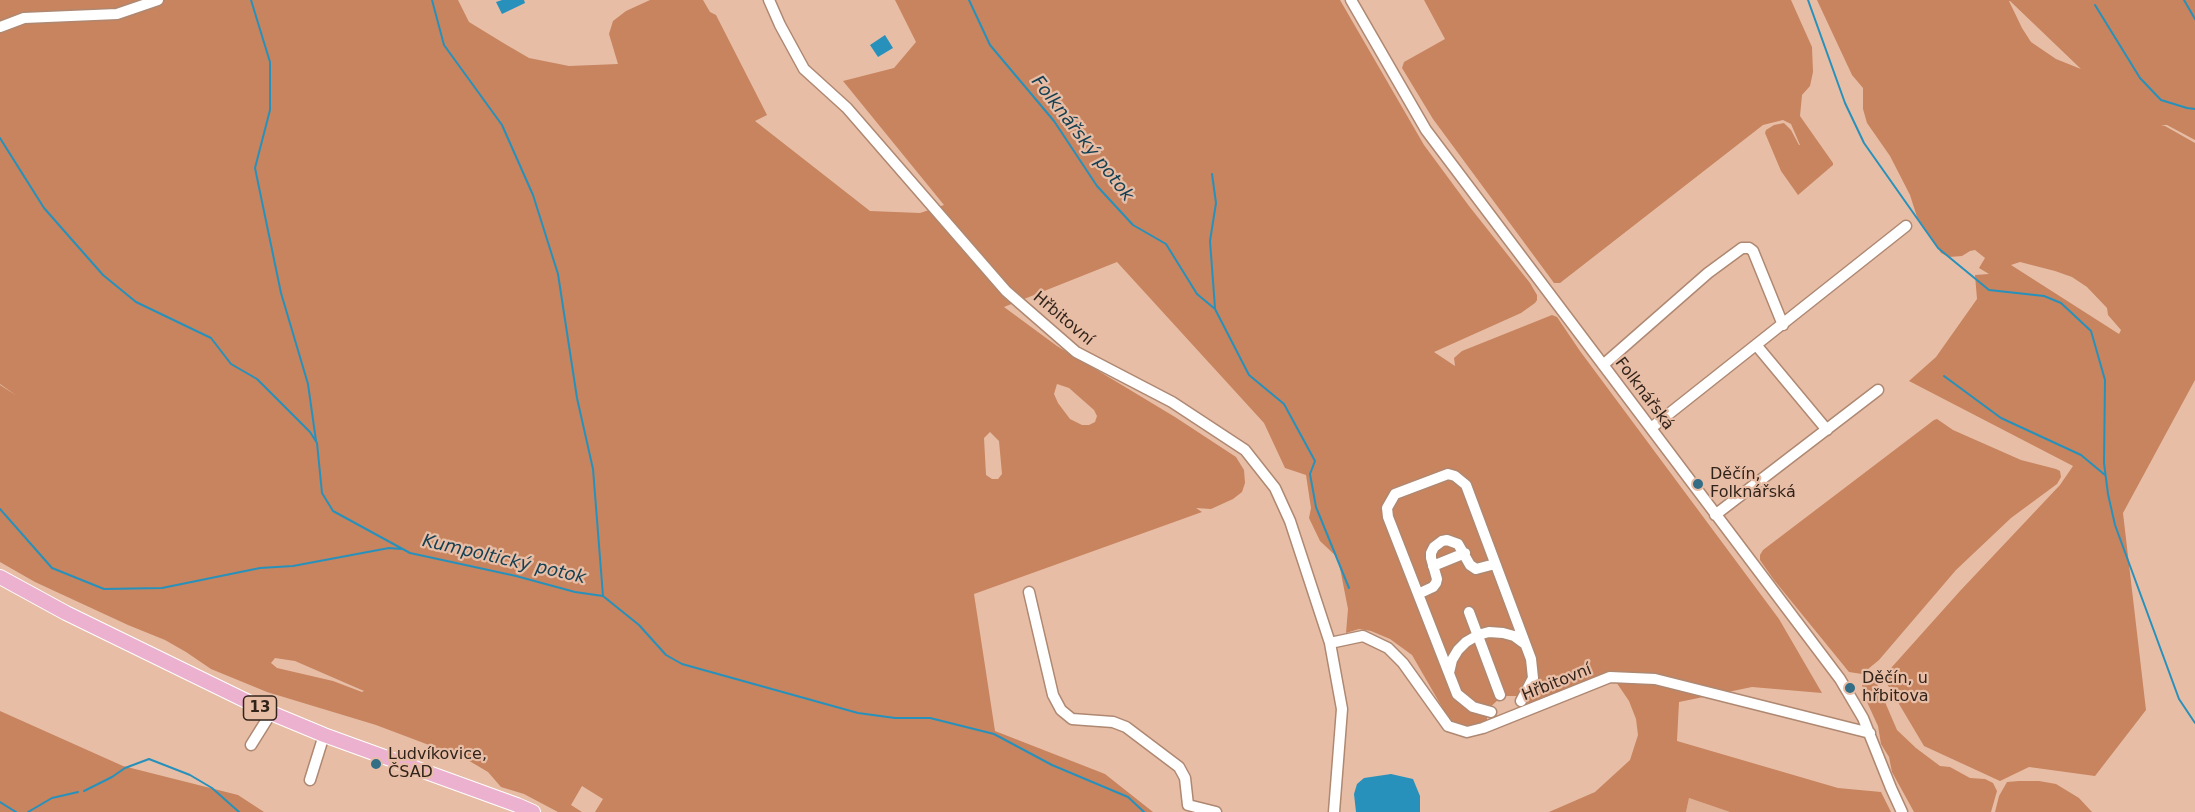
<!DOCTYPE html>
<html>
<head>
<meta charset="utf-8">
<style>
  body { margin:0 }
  canvas { display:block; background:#e7bda6 }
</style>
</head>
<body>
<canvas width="2195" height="812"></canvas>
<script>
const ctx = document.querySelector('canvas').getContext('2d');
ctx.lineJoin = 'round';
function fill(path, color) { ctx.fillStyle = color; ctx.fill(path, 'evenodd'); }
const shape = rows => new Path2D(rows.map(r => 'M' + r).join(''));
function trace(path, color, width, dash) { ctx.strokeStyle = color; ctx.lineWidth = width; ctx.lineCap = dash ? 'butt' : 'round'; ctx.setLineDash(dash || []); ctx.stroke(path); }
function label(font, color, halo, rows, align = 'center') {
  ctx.font = font + ' "DejaVu Sans",sans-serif'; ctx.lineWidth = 4.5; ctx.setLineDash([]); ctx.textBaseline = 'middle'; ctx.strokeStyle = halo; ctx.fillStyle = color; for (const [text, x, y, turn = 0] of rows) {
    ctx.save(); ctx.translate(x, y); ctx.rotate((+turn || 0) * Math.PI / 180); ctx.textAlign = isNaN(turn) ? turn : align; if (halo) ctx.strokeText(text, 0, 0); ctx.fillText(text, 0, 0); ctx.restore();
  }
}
const built = shape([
  [1689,798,1730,812,1686,812]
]);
const green = shape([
  [0,0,458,0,469,22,505,44,529,58,569,66,618,64,609,34,613,21,626,11,650,0,703,0,710,12,716,15,767,115,755,121,870,211,920,213,944,205,843,81,894,68,916,42,895,0,1340,0,1424,145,1469,206,1530,283,1537,295,1537,300,1535,303,1521,313,1434,352,1455,366,1454,358,1462,351,1552,315,1557,317,1580,351,1779,619,1822,693,1752,687,1679,702,1677,741,1838,788,1881,792,1891,812,1730,812,1689,798,1686,812,1549,812,1595,792,1630,760,1638,735,1636,719,1629,701,1610,673,1529,705,1521,696,1505,696,1499,699,1487,710,1487,722,1467,728,1450,721,1412,655,1390,639,1371,631,1359,629,1346,633,1348,609,1338,558,1320,541,1309,518,1311,508,1306,475,1285,468,1264,423,1117,262,1004,307,1057,346,1175,417,1236,457,1244,470,1245,483,1242,492,1233,499,1211,509,1196,508,1202,512,974,594,995,731,1105,774,1153,812,595,812,603,799,582,786,571,805,582,812,558,812,524,794,501,787,488,772,466,759,376,725,267,692,211,669,186,652,165,640,128,625,35,582,0,562,0,385,17,396,0,384],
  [1057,384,1069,388,1094,410,1097,416,1095,422,1089,425,1082,425,1070,419,1058,403,1054,394],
  [990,432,999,441,1002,474,998,479,992,479,986,475,984,438],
  [275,658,295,661,364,691,362,692,333,681,277,668,271,663],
  [1424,0,1791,0,1812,47,1813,72,1810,86,1802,95,1800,116,1833,163,1833,165,1798,195,1781,171,1765,133,1766,130,1774,125,1784,123,1791,130,1799,145,1800,145,1791,124,1783,120,1763,125,1560,283,1554,283,1433,119,1402,68,1404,62,1445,39],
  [1817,0,2195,0,2195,140,2167,125,2161,125,2165,126,2195,143,2195,380,2123,513,2146,710,2095,776,2029,767,2000,781,1924,746,1883,677,1960,591,2060,485,2073,466,1909,381,1936,357,1977,299,1975,275,1989,274,1979,268,1985,258,1975,250,1970,251,1962,256,1949,257,1941,253,1933,240,1917,217,1910,195,1890,156,1867,123,1863,109,1863,88,1852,75],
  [2009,1,2010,1,2081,69,2056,59,2031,42,2022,28],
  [2020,262,2055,271,2072,277,2087,287,2107,308,2108,315,2121,330,2119,334,2011,265],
  [1937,419,1953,430,2021,460,2056,469,2060,471,2061,477,2057,484,2011,518,1956,570,1879,660,1862,674,1849,672,1774,580,1760,560,1760,555,1763,550,1934,420],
  [1871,678,1875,680,1879,688,1897,730,1916,748,1940,766,1950,767,1970,778,1985,779,1993,783,1997,791,1991,812,1914,812,1892,772,1889,757,1881,744,1878,726,1867,702,1862,685],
  [0,711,123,766,238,795,264,812,0,812],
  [2019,781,2039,781,2056,784,2079,798,2092,812,1995,812,1999,796,2007,782]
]);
const water = shape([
  [502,0,524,0,525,3,502,14,496,2],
  [885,35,893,48,878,57,870,45],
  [1391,774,1413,779,1420,796,1420,812,1356,812,1354,794,1357,784,1364,778]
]);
const stream = shape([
  [251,0,270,62,270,110,255,168,281,293,308,384,316,441],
  [432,0,444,45,502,125,533,195,558,274,577,398,593,469,603,596],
  [969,0,990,45,1054,121,1097,186,1133,225,1166,244,1197,294,1215,309,1249,375,1284,404,1315,461,1310,474,1316,507,1349,588],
  [1808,0,1845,103,1864,143,1938,248,1989,290,2044,296,2061,303,2091,331,2105,380,2104,463,2108,494,2115,525,2179,699,2195,723],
  [2184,0,2195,19],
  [2095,5,2140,78,2161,100,2187,108,2195,109],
  [0,138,44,208,103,275,136,302,211,338,231,364,257,379,310,432,317,443,322,493,333,511,410,553,516,576,575,592,603,596,639,625,666,655,682,664,858,713,895,718,930,718,994,734,1052,765,1128,797,1144,812],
  [1212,174,1216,203,1210,241,1215,308],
  [1944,376,2001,418,2081,455,2105,475],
  [0,509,52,568,104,589,162,588,260,568,293,566,389,548,401,549],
  [84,791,112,777,125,768,149,759,190,775,212,788,239,812],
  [0,802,16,812],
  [28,812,52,798,78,792]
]);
const minor = shape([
  [769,0,780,25,804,69,847,108,1006,291,1076,352,1172,402,1245,450,1275,488,1290,521,1330,643,1342,709,1334,812],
  [1351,0,1426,130,1840,679,1863,718,1891,788,1902,812],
  [0,27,24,18,117,14,158,0],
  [1757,346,1827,430],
  [1603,365,1708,273,1742,248,1749,248,1753,251,1783,325],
  [1651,428,1906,226],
  [1715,515,1878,390],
  [1433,566,1465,553],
  [1029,592,1053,695,1061,710,1072,719,1113,722,1126,727,1179,767,1185,778,1188,805,1216,812],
  [1418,594,1433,587,1436,583,1437,579,1431,558,1431,553,1434,547,1442,541,1447,540,1458,544,1470,565,1476,569,1495,564],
  [1469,612,1500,695],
  [1330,643,1363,636,1388,648,1403,663,1448,726,1467,732,1483,728,1610,677,1655,679,1870,733],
  [1449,673,1452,660,1458,650,1466,642,1478,635,1489,632,1503,633,1514,636,1525,644],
  [1491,712,1473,707,1457,694,1388,517,1387,508,1395,494,1448,474,1455,476,1466,485,1531,659,1533,678,1521,701],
  [251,745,271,713],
  [310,780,324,735]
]);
const major = shape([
  [0,577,66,613,271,713,324,735,517,805,533,812]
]);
const markers = [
  [1698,484,6,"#346d86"],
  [1850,688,6,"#346d86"],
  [376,764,6,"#346d86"]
];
const shields = [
  [260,708,33]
];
const shieldNames = [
  ["13",260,708]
];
const streetNames = [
  ["Hřbitovní",1063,319,40],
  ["Folknářská",1644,394,53],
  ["Hřbitovní",1557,683,-22]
];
const poiNames = [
  ["Děčín,",1710,475],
  ["Folknářská",1710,493],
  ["Děčín, u",1862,679],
  ["hřbitova",1862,697],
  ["Ludvíkovice,",388,755],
  ["ČSAD",388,773]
];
const waterNames = [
  ["Folknářský potok",1082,139,52],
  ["Kumpoltický potok",504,560,13]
];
fill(built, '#dfaf94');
fill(green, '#c7845e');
fill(water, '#2891bb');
trace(stream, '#2891bb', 2);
trace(minor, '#af8872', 13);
trace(major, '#fff', 16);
trace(minor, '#fff', 10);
trace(major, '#ecb1ce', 14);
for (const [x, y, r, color] of markers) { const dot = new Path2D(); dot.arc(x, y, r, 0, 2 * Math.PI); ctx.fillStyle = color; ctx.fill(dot); trace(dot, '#e7bda6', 2); }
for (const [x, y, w] of shields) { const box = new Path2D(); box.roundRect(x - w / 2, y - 12, w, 24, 4.5); ctx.fillStyle = '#e7bda6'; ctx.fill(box); trace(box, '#32231a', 1.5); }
label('bold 15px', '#32231a', null, shieldNames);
label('16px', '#32231a', '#e7bda6', streetNames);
label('16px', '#32231a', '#e7bda6', poiNames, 'left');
label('italic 18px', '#154052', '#e7bda6', waterNames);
</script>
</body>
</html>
